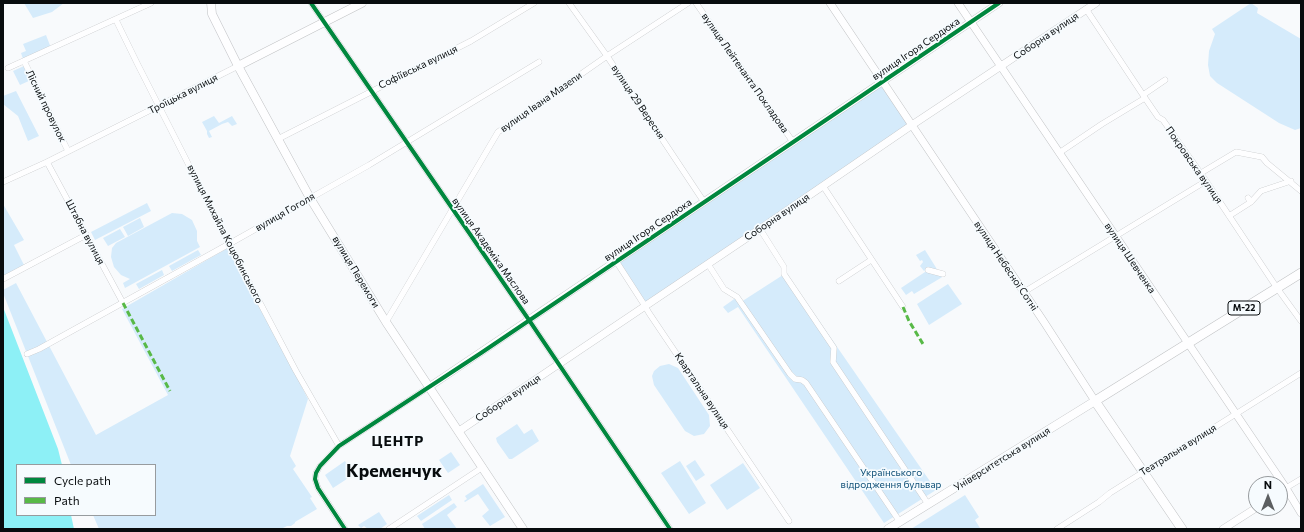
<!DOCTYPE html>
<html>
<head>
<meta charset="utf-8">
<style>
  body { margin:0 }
  #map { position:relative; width:1304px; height:532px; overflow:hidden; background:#f8fafc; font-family:Commissioner,sans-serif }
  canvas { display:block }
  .frame { position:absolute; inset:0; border:4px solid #080c0e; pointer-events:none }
  .legend { position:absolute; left:16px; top:464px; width:140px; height:52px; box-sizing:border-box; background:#f6fbfe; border:1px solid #979b9e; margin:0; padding:5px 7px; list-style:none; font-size:12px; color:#080c0e }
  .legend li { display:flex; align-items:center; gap:8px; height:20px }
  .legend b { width:20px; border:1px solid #979b9e }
  .north { position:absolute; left:1248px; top:476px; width:40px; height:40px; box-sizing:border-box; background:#f6fbfe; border:1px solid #979b9e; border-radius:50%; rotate:0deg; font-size:11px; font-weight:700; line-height:16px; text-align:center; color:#080c0e }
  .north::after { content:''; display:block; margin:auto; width:14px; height:18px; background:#5c5f61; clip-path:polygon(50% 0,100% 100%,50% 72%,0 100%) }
</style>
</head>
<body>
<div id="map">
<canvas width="1304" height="532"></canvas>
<div class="frame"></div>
<ul class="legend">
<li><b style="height:5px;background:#00873e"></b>Cycle path</li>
<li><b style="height:5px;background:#58b947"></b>Path</li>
</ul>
<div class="north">N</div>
</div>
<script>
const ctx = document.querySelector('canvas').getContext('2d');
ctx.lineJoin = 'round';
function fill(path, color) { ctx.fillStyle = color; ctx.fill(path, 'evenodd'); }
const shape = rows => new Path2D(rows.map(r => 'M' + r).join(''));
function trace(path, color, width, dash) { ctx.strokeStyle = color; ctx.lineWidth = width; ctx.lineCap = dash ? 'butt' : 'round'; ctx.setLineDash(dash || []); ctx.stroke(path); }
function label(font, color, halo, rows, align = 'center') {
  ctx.font = font + ' Commissioner,sans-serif'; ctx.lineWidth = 3.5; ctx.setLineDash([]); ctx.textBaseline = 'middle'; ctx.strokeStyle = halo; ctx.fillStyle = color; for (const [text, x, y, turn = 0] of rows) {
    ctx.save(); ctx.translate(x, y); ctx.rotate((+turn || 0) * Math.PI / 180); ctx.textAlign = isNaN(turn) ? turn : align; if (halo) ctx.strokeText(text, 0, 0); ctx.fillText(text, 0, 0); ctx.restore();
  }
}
const green = shape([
  [24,3,64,3,52,12,33,18],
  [1251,3,1258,8,1257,13,1301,39,1301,128,1295,130,1279,123,1217,83,1210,76,1208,65,1209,51,1215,34,1212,29],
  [46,35,51,48,23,59,21,53,26,51,23,44],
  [24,66,31,80,20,85,13,71],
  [880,84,909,127,645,306,616,261],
  [16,91,39,136,28,141,18,116,3,104,3,96],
  [214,116,219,123,232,116,237,124,232,126,228,122,222,124,209,131,212,137,209,138,207,134,207,131,202,122],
  [147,203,151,211,95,240,91,232],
  [3,204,24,240,14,245,25,267,3,279],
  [172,213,182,214,192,220,197,231,197,241,200,247,125,288,123,283,130,279,121,275,114,267,111,257,112,248,116,243],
  [140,218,144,227,128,236,123,227],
  [120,229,125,237,108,246,103,238],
  [226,249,229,249,233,252,308,399,290,456,296,466,293,469,312,497,310,498,317,509,295,522,295,523,291,526,287,526,281,529,99,529,93,515,155,515,155,465,71,465,3,293,3,290,16,283,96,435,168,395,122,309],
  [198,250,201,255,172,271,169,266],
  [925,250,940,274,944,276,914,294,912,291,906,295,901,288,928,270,927,269,924,271,920,266,923,262,922,260,920,261,916,255],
  [162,270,164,275,139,289,136,284],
  [786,273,936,490,884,523,738,307,728,313,723,307,737,297,741,302],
  [948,284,962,304,929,325,917,304],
  [669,364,678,368,709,415,710,426,704,434,694,436,685,431,654,385,652,376,654,371,660,366],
  [517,424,524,434,532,429,539,441,512,459,509,459,497,442,496,438],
  [451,452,460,465,448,473,439,460],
  [695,460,705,475,696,481,686,466],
  [345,461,353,475,333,488,325,475],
  [680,461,706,503,689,514,661,473],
  [743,463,760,488,727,510,710,485],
  [483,484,505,517,490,526,482,516,489,510,478,494,465,502,464,501,467,499,465,496],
  [449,495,452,500,421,521,417,516],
  [965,495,979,517,975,520,980,528,978,529,911,529],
  [454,503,457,507,447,515,457,529,425,529,422,524],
  [379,512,387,524,380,529,368,529,364,526,361,528,358,525]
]);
const water = shape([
  [3,307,58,449,62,465,17,465,17,515,71,515,74,529,3,529]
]);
const minor = shape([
  [311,3,529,320,670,529],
  [569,3,607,56,704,202],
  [696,3,793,142],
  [1086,9,1145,98,1158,117,1163,120,1206,181,1277,288,1301,321],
  [116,20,137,63,229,244,296,371,339,446],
  [24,61,68,151],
  [8,68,151,3],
  [1143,95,1165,80],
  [278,139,471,41,534,3],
  [1059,153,1102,124,1145,98],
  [47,162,123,303],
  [1201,173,1236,152,1262,157,1267,163,1301,191],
  [3,182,47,162,238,66],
  [823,186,903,307],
  [1251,202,1261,191,1291,181],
  [1229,216,1251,202,1248,198],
  [760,229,784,267,784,274,834,348,833,362,928,504],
  [616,261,645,306,649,313,789,521],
  [708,264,724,289,737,297,790,374,795,379,802,380,806,383,900,522],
  [928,270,943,274],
  [3,279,86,235],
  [839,281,871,260],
  [1024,292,1206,181],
  [386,322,498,132,607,56,688,3],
  [27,354,39,349,229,244,369,165,539,62],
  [1286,488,1301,479],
  [345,529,318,488,315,479,316,473,320,466,339,446,429,387],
  [389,529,483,467],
  [1057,529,1099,502,1110,493,1301,373]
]);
const tertiary = shape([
  [830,3,1044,322,1095,401],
  [958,3,1188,343,1286,488,1301,513],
  [429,387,999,3],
  [459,431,760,229,912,125,1096,3],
  [1223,529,1256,508]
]);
const secondary = shape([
  [211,3,212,14,238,66,310,198,386,322,523,529],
  [238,66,362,3],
  [888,529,1095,401]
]);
const trunk = shape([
  [1182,529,1095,401,1301,273]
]);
const quiet = shape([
  [123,303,170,391],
  [903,307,909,321,923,344]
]);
const cycleway = shape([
  [311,3,529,320,670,529],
  [345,529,318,488,315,479,316,473,320,466,339,446,481,353,999,3]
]);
const shields = [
  [1244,308,32]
];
const shieldNames = [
  ["М-22",1244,308]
];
const streetNames = [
  ["Соборна вулиця",1046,36,-34],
  ["вулиця Ігоря Сердюка",916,49,-34],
  ["Софіївська вулиця",418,67,-26],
  ["вулиця Лейтенанта Покладова",745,73,55],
  ["Троїцька вулиця",183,94,-27],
  ["вулиця Івана Мазепи",541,102,-35],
  ["вулиця 29 Вересня",638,102,56],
  ["Лісний провулок",46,106,64],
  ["Покровська вулиця",1194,165,55],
  ["вулиця Гоголя",285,212,-30],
  ["Соборна вулиця",777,217,-34],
  ["вулиця Ігоря Сердюка",648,230,-34],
  ["Штабна вулиця",85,232,62],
  ["вулиця Михайла Коцюбинського",225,234,63],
  ["вулиця Академіка Маслова",491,251,55],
  ["вулиця Шевченка",1130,258,56],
  ["вулиця Небесної Сотні",1006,266,56],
  ["вулиця Перемоги",356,272,59],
  ["Квартальна вулиця",702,391,56],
  ["Соборна вулиця",508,398,-34],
  ["Театральна вулиця",1178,450,-32],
  ["Університетська вулиця",1002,459,-32]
];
const parkNames = [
  ["Українського",891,473],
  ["відродження бульвар",891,485]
];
const districtNames = [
  ["ЦЕНТР",398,441]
];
const townNames = [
  ["Кременчук",394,471]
];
fill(green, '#d5ebfb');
fill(water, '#8df0f6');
trace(minor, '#c0c2c4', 6);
trace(tertiary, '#c0c2c4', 8);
trace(secondary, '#c0c2c4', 9);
trace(trunk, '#c0c2c4', 10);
trace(minor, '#fefeff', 5.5);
trace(tertiary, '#fefeff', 7);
trace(secondary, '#fefeff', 8);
trace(trunk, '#fefeff', 9);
trace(quiet, '#58b947', 3, [6, 3]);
trace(cycleway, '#00873e', 4);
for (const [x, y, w] of shields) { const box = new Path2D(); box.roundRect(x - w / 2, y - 7, w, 14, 3); ctx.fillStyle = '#f6fbfe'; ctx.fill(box); trace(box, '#080c0e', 1); }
label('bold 9px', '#080c0e', null, shieldNames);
label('10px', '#080c0e', '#f6fbfe', streetNames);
label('10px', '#0f5077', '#f6fbfe', parkNames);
ctx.letterSpacing = '1px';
label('bold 14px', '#080c0e', '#f6fbfe', districtNames);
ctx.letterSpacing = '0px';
label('bold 18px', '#080c0e', '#f6fbfe', townNames);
</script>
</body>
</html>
